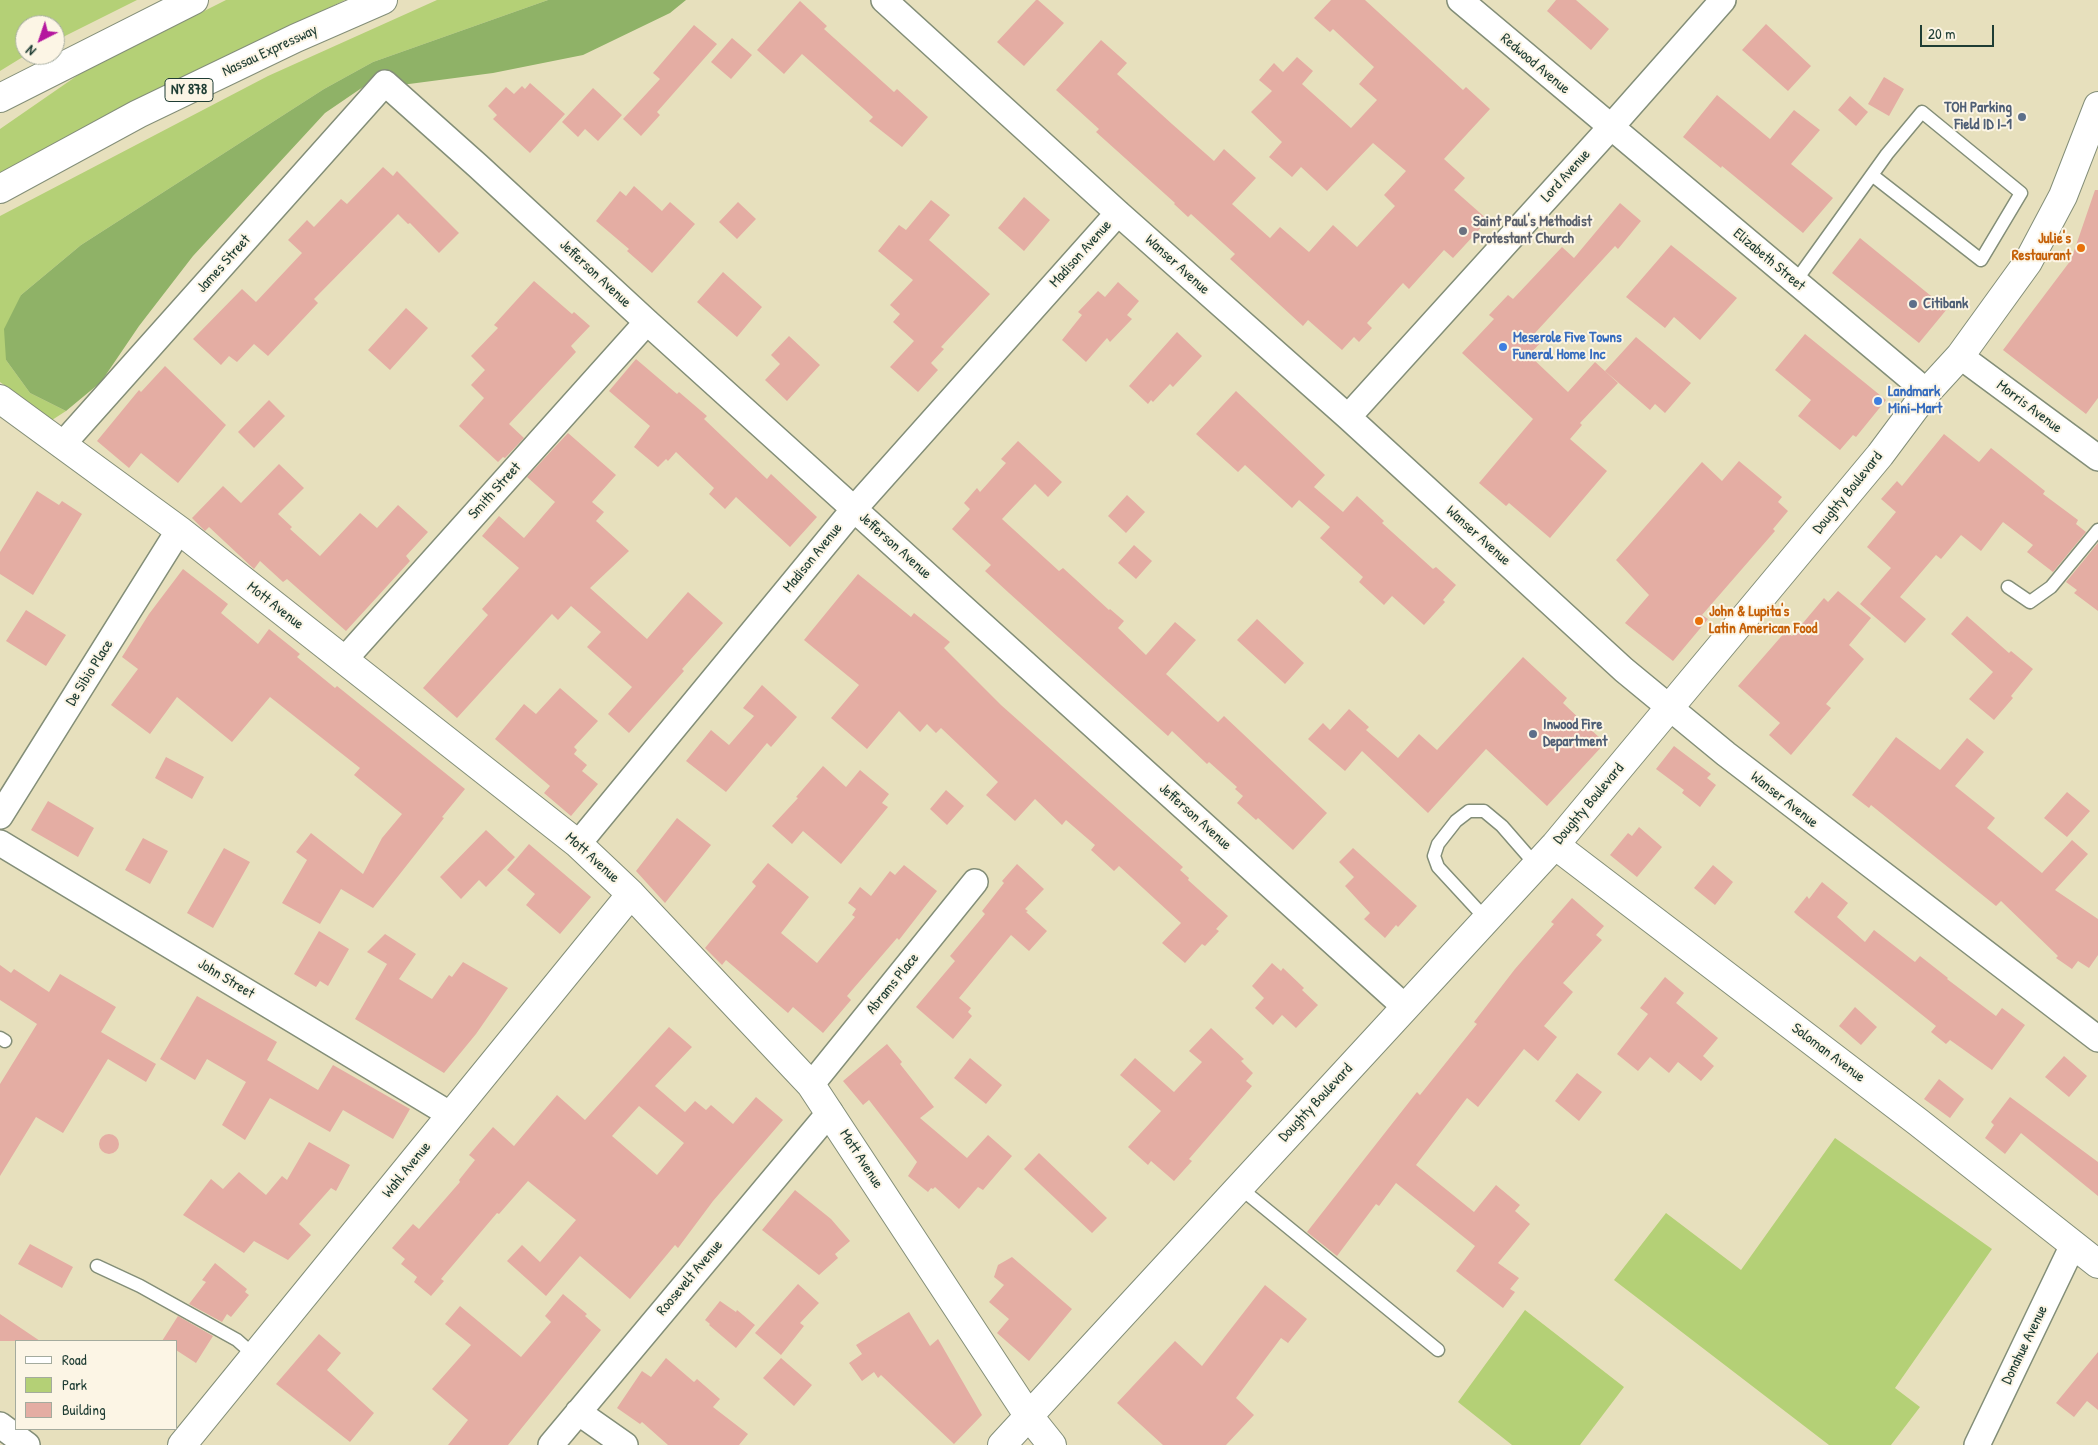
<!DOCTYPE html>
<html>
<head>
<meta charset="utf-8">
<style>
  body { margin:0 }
  #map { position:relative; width:2098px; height:1445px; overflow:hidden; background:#e7e0bd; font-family:"Patrick Hand",sans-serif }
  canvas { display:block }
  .legend { position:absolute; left:15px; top:1340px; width:162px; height:90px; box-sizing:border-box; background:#fcf5e5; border:1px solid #a4ab9e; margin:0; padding:6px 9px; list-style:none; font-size:15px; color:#1f3d34 }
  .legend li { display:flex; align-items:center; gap:10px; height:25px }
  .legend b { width:25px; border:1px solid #a4ab9e }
  .north { position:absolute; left:15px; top:15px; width:50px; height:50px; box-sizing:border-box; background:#fcf5e5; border:1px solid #a4ab9e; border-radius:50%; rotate:221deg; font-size:14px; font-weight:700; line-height:20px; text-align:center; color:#1f3d34 }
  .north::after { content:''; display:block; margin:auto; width:18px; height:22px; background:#b5179e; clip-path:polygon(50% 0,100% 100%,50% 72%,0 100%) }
  .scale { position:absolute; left:1920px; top:25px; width:74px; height:22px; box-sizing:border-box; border:2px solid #1f3d34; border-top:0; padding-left:6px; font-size:15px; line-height:18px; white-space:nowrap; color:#1f3d34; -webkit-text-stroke:4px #fcf5e5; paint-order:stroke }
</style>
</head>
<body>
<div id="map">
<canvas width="2098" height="1445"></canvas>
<ul class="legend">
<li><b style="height:6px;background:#fff"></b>Road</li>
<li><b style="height:14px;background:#b4d076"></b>Park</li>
<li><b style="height:14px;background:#e4ada3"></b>Building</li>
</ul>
<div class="north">N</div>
<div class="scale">20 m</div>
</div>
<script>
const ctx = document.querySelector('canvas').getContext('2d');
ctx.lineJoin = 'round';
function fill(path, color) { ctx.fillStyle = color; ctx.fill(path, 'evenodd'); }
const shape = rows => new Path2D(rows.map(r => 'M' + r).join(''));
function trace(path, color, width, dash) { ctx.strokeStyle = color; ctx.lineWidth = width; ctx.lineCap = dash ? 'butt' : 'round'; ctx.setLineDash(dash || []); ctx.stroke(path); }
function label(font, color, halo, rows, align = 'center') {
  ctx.font = font + ' "Patrick Hand",sans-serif'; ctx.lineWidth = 4; ctx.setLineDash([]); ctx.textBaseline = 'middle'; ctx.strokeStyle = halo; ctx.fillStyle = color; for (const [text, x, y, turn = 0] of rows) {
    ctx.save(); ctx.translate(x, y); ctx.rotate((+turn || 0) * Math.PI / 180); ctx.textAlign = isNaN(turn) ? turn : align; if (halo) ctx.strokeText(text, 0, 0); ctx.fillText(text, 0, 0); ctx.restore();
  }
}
const green = shape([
  [0,0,137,0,55,41,55,25,25,25,26,55,0,71],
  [226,0,345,0,110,114,0,175,0,129,81,73],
  [437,0,548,0,373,62,324,89,81,245,21,295,6,360,30,393,66,411,52,420,0,382,0,216,268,76],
  [1835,1138,1992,1249,1895,1388,1920,1407,1891,1445,1829,1445,1614,1280,1666,1213,1741,1270],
  [1525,1310,1624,1387,1580,1445,1512,1445,1458,1402]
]);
const forest = shape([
  [548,0,686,0,670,13,583,55,493,73,409,84,366,85,325,113,193,256,139,326,101,382,66,411,30,393,6,360,4,329,21,295,81,245,324,89,373,62]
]);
const building = shape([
  [1036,0,1038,0,1064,23,1024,66,997,42],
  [1331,0,1365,0,1463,90,1466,87,1490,109,1444,159,1465,178,1454,190,1488,220,1453,258,1444,250,1409,289,1403,283,1367,323,1372,328,1359,342,1354,337,1342,350,1308,320,1303,326,1230,259,1235,254,1191,214,1188,217,1174,204,1175,203,1096,132,1099,129,1056,90,1101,40,1127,63,1117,74,1172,124,1214,161,1224,149,1256,178,1232,204,1270,238,1280,227,1309,252,1333,225,1357,247,1395,206,1384,195,1406,171,1373,143,1327,191,1301,167,1292,177,1269,157,1282,142,1251,112,1272,91,1259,80,1274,63,1283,72,1297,57,1313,71,1302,84,1351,128,1377,100,1359,84,1374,67,1333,29,1330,32,1314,18],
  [1556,0,1576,0,1609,29,1591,50,1547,11],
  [800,1,827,26,824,29,894,92,897,89,928,117,902,147,869,121,873,117,802,54,784,74,757,50],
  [1766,24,1811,66,1788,91,1742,50],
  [694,25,717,44,657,112,660,115,641,136,623,119,660,79,653,73],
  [732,38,752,55,731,79,711,62],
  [1884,77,1904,89,1889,116,1868,104],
  [530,83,565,114,530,153,493,119,497,115,488,106,506,87,514,94,522,86,525,89],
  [593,88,622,115,598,141,585,129,578,137,562,122],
  [1717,95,1770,139,1794,110,1820,130,1791,164,1833,198,1803,233,1722,166,1721,168,1683,137],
  [1850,96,1868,112,1856,126,1838,110],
  [383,167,393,176,397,171,459,233,439,253,410,223,408,224,398,214,314,299,318,303,268,356,254,344,237,362,229,356,221,365,193,339,242,289,256,302,302,253,288,240,307,220,314,227,341,199,347,204],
  [634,186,662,211,670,202,695,224,652,273,627,251,629,249,596,221,620,191,626,196],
  [2095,190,2098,190,2098,398,2086,414,2003,350,2071,260],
  [1024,197,1050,220,1024,251,998,228],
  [931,200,950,215,929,240,990,294,941,347,944,349,931,363,938,370,918,392,890,367,914,341,893,322,900,314,890,305,913,280,878,251,899,225,906,230],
  [738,202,756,219,737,239,719,222],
  [1620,203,1641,221,1618,249,1615,246,1535,333,1543,340,1529,355,1568,392,1595,362,1618,383,1580,423,1582,425,1570,439,1607,471,1550,538,1509,503,1506,506,1479,483,1533,419,1462,353,1494,319,1489,315,1508,295,1513,299,1562,247,1574,258],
  [1860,238,1947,309,1919,343,1832,273],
  [1671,245,1737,298,1700,340,1674,317,1665,328,1626,297],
  [723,272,762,307,737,337,697,302],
  [534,281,572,314,574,312,590,326,571,346,576,352,509,424,524,438,505,458,503,457,498,462,459,426,484,398,471,385,485,370,471,356,498,328,494,325],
  [1118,282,1139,301,1127,315,1132,319,1110,342,1107,338,1086,362,1062,340,1082,315,1078,312,1098,291,1105,297],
  [406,308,428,328,390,370,368,350],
  [1177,332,1202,356,1173,387,1170,384,1153,402,1151,400,1148,404,1129,386],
  [1805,334,1886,400,1856,437,1853,435,1840,450,1798,416,1811,400,1775,370],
  [789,336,820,365,787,401,765,380,780,364,771,355],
  [1636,337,1691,383,1665,413,1655,404,1650,410,1605,371],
  [636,359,677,394,679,392,707,416,704,419,767,479,771,474,817,517,790,547,736,497,725,509,709,494,714,488,676,452,668,461,666,459,658,467,634,447,650,426,609,391],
  [165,366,226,425,178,483,141,453,129,468,97,441,139,390,141,392],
  [1236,391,1325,475,1314,487,1343,512,1357,496,1384,521,1382,523,1433,569,1436,567,1456,585,1443,600,1445,602,1424,625,1392,596,1384,605,1359,582,1363,577,1320,538,1330,527,1299,500,1292,508,1245,465,1238,472,1196,434],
  [269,400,285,416,254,448,238,432],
  [568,433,616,475,592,502,604,512,596,521,629,551,590,588,647,639,688,592,723,623,682,669,684,671,629,733,608,714,632,687,587,647,601,632,571,606,558,620,552,614,457,718,423,688,488,615,482,609,519,568,482,536,499,516,524,538,555,502,527,477],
  [1944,434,1979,462,1991,448,2045,491,2043,494,2078,520,2076,524,2086,532,2053,572,2027,552,2033,545,2003,522,1981,551,1961,535,1941,559,1936,555,1900,597,1926,619,1905,643,1860,604,1891,568,1867,547,1896,512,1881,499,1897,481,1902,486],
  [1018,441,1062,482,1048,497,1035,484,1002,519,1059,571,1063,568,1109,610,1110,609,1124,621,1118,628,1146,655,1175,622,1196,640,1166,674,1218,722,1224,716,1327,813,1293,850,1258,818,1256,820,1237,803,1243,796,1235,789,1237,787,1209,762,1207,764,1172,731,1168,736,1009,593,985,571,991,565,952,529,970,509,964,503,977,488,980,492,1006,463,1001,459],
  [1739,461,1782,497,1778,502,1788,511,1773,529,1775,531,1702,615,1708,619,1673,661,1625,623,1649,595,1616,560,1702,462,1722,481],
  [279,464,304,488,278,514,292,527,290,529,320,556,360,513,377,528,398,505,428,532,406,556,410,561,346,631,287,579,283,582,260,561,254,569,209,527,205,531,192,518,223,486,241,503],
  [37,491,59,505,62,501,82,514,33,595,0,574,0,552],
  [1127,495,1145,512,1126,533,1108,516],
  [2098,543,2098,611,2074,593,2077,590,2066,582],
  [1134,545,1152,561,1136,579,1118,563],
  [183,569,228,604,221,613,258,644,269,629,300,654,297,657,335,688,337,686,465,789,442,817,444,818,373,908,341,889,320,924,282,903,307,860,296,852,311,833,363,874,382,838,402,814,354,775,360,768,270,697,232,742,177,697,150,734,111,705,138,669,122,657,149,614],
  [858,574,911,617,914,613,950,642,944,648,1001,705,1183,867,1180,870,1189,878,1188,880,1228,916,1216,929,1219,931,1205,946,1202,944,1185,963,1162,943,1181,923,1119,866,1114,871,1091,850,1095,845,1066,820,1062,825,1035,799,1015,821,986,795,998,782,941,728,936,733,927,724,920,732,899,711,867,749,831,718,859,685,804,640],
  [1838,591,1871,618,1849,645,1864,659,1826,704,1831,708,1791,755,1769,735,1780,723,1738,686,1786,631,1792,636,1824,598,1828,602],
  [26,610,66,635,46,666,6,641],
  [1967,616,2009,653,2011,651,2033,669,2011,696,2013,698,1994,720,1969,699,1993,672,1951,634],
  [1257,619,1304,663,1285,684,1237,640],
  [1523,657,1567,698,1563,703,1605,743,1547,806,1486,749,1428,813,1362,751,1345,771,1308,739,1323,723,1330,730,1349,709,1369,727,1366,730,1398,758,1419,734,1437,750],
  [762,685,797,717,771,747,767,743,726,792,686,761,711,730,729,745,754,716,743,708],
  [560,688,598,721,574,747,577,750,574,754,587,765,582,771,598,784,571,816,544,793,550,786,495,739,524,704,536,714],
  [1896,737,1940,770,1967,738,1984,752,1955,786,1995,818,1987,828,2042,873,2072,840,2088,854,2055,890,2098,919,2098,955,2089,968,2078,961,2072,969,2056,958,2058,956,2001,901,1996,906,1871,805,1869,808,1852,795],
  [1674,746,1711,774,1707,778,1716,785,1700,807,1682,793,1684,790,1656,769],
  [166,757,204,777,192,799,155,778],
  [823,766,846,787,860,770,889,794,882,803,888,807,841,864,803,831,792,844,772,826,798,798,796,797],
  [946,790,964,806,947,825,930,809],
  [2067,792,2090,811,2067,837,2044,818],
  [48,801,94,828,78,857,31,830],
  [677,818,711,845,665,903,636,871],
  [1639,827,1662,847,1637,877,1610,855,1628,833,1632,836],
  [486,830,515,857,486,887,479,880,461,899,440,877],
  [143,838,168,851,150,884,125,870],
  [529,844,591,897,560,934,526,905,535,894,507,870],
  [224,848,250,862,213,928,187,913],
  [1353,848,1417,906,1398,927,1396,925,1385,938,1364,919,1370,913,1345,886,1354,877,1339,862],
  [768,863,809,897,781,933,817,963,855,917,852,915,856,909,848,903,860,887,871,896,890,871,895,875,904,865,937,891,899,940,897,938,847,996,851,1000,823,1033,793,1007,788,1013,726,960,722,965,705,948,756,886,752,882],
  [1017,864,1044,889,1025,909,1028,911,1026,912,1047,931,1029,951,1011,935,959,998,971,1008,968,1012,972,1016,953,1039,916,1007,955,961,950,956,985,914,982,911,1004,883,1002,881],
  [1713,865,1733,882,1715,905,1694,888],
  [1822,882,1848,903,1837,917,1865,942,1874,930,1915,962,1920,956,1948,978,1947,979,1996,1016,2002,1008,2025,1025,1992,1070,1950,1040,1946,1044,1931,1032,1936,1026,1797,915,1794,912,1807,896,1809,899],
  [1572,898,1604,926,1596,935,1602,940,1563,983,1573,992,1544,1026,1557,1037,1538,1061,1524,1049,1478,1107,1467,1098,1416,1165,1474,1212,1496,1185,1520,1205,1515,1211,1530,1224,1498,1263,1519,1278,1510,1289,1515,1292,1503,1308,1456,1271,1475,1246,1396,1183,1379,1206,1376,1204,1337,1256,1307,1232,1417,1092,1420,1095,1477,1024,1474,1022,1515,969,1554,924,1551,922],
  [319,931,349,949,328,986,320,981,316,987,294,974],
  [385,934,416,954,399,979,432,999,449,975,452,977,463,962,508,988,476,1034,444,1073,355,1019,387,964,367,952],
  [1272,963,1281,971,1283,968,1304,988,1302,990,1318,1005,1296,1028,1282,1015,1273,1025,1255,1008,1264,998,1252,986],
  [0,965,11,973,14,969,49,992,60,974,116,1007,101,1032,156,1064,146,1082,108,1059,63,1133,36,1117,0,1176,0,1084,37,1024,0,1000],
  [1665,977,1684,993,1676,1003,1718,1038,1703,1056,1714,1066,1701,1081,1678,1062,1669,1073,1650,1057,1638,1071,1617,1054,1648,1014,1640,1008],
  [197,996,277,1042,267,1060,318,1090,333,1065,410,1109,393,1139,343,1110,330,1132,270,1098,245,1140,222,1125,246,1082,207,1059,195,1080,160,1059],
  [1855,1007,1877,1027,1861,1045,1839,1026],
  [669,1027,692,1047,655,1086,685,1112,695,1101,706,1110,711,1105,733,1124,756,1097,783,1120,713,1201,678,1248,675,1245,630,1299,580,1256,546,1296,507,1261,522,1245,540,1262,576,1220,528,1181,499,1214,497,1213,441,1279,444,1281,431,1296,414,1282,417,1277,401,1264,405,1259,392,1248,413,1224,419,1229,460,1182,459,1180,475,1160,469,1155,493,1127,514,1146,557,1095,585,1120],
  [639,1106,684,1143,657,1175,612,1136],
  [1211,1028,1244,1059,1241,1061,1253,1073,1246,1081,1252,1086,1189,1159,1192,1161,1174,1181,1151,1161,1148,1165,1128,1147,1161,1111,1120,1075,1135,1058,1174,1092,1202,1062,1189,1051],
  [887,1044,902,1062,900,1064,934,1107,920,1118,967,1158,988,1135,1012,1156,983,1190,978,1187,959,1209,935,1187,933,1189,931,1188,928,1192,908,1176,917,1162,869,1100,863,1105,843,1081],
  [2064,1056,2087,1076,2069,1097,2045,1077],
  [970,1058,1002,1085,986,1104,954,1078],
  [1577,1073,1602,1092,1579,1121,1555,1101],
  [1939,1079,1964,1099,1950,1118,1924,1099],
  [2010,1097,2098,1162,2098,1196,2021,1133,2005,1154,1985,1138,1994,1125,1991,1122],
  '99 1144a10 10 0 1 1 20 0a10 10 0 1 1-20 0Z',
  [309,1142,350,1165,336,1191,331,1188,299,1224,311,1235,288,1260,254,1241,244,1253,183,1215,211,1179,223,1189,239,1172,266,1195,282,1176,287,1180],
  [1039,1153,1107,1218,1092,1233,1024,1169],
  [795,1190,831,1219,850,1241,835,1254,838,1258,819,1275,762,1230],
  [30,1244,73,1267,62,1288,18,1264],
  [1012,1257,1072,1309,1029,1361,997,1333,1009,1319,989,1302,1004,1285,994,1277,998,1265],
  [215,1263,247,1289,245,1292,249,1295,231,1317,227,1314,222,1322,189,1304,206,1282,202,1280],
  [798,1284,819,1303,800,1323,804,1326,781,1355,755,1333],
  [1265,1285,1307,1319,1288,1343,1281,1338,1236,1398,1254,1415,1226,1445,1163,1445,1117,1403,1175,1341,1202,1366],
  [563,1294,587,1314,585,1316,601,1330,508,1445,448,1445,468,1420,432,1389,471,1345,445,1324,460,1306,521,1357,551,1322,545,1316],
  [720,1301,736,1312,737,1310,755,1325,736,1348,709,1325,710,1324,705,1320],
  [909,1312,930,1346,938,1339,982,1415,954,1444,881,1375,878,1378,874,1372,862,1381,849,1363,862,1354,856,1345],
  [0,1314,40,1341,0,1341],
  [178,1316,213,1336,196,1363,176,1350,176,1341,162,1341],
  [319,1334,341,1353,327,1370,374,1413,350,1442,276,1384],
  [2098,1352,2098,1410,2087,1401,2074,1417,2056,1403],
  [666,1358,694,1382,697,1379,720,1399,713,1407,748,1434,739,1445,668,1445,642,1422,640,1424,617,1408,642,1371,651,1377],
  [781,1358,812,1385,794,1406,763,1378]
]);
const lane = shape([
  [1795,282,1887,154,1922,112,2021,193,1981,260,1872,175],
  [2008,587,2030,602,2051,587,2098,530],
  [1486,919,1438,867,1434,856,1438,844,1456,821,1469,811,1484,811,1502,826,1536,865],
  [0,1038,5,1041],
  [1239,1187,1438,1350],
  [97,1266,140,1286,237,1340,255,1356]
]);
const street = shape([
  [884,0,1118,213,1348,417,1624,670,1726,754,2098,1039],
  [1460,0,1927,392],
  [1960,356,2098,458],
  [1348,417,1610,128,1723,0],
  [62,445,385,83,478,166,647,322,1405,1007],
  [344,660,647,322],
  [0,816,179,530],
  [0,843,451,1115],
  [578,844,854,509,1118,213],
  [811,1085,975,882],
  [578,1412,625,1445],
  [0,1425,27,1445],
  [551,1445,830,1112],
  [1977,1445,2073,1245]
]);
const secondary = shape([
  [0,399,179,530,578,844,631,894,811,1085,1028,1415,1052,1445],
  [1555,845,1918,1122,2098,1264],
  [182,1445,631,894],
  [1002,1445,1555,845,1880,455,1927,392,1960,356,2028,262,2063,196,2098,106]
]);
const highway = shape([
  [0,98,194,0],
  [0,189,138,114,296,38,383,0]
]);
const markers = [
  [2022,117,5,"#5c6f8a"],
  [1463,231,5,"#6b7280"],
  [2081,248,5,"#e8710a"],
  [1913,304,5,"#5c6f8a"],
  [1503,347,5,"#3f7fe0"],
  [1878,401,5,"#3f7fe0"],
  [1699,621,5,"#e8710a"],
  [1533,734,5,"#5c6f8a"]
];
const shields = [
  [189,90,48]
];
const shieldNames = [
  ["NY 878",189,90]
];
const streetNames = [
  ["Nassau Expressway",270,51,-25],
  ["Redwood Avenue",1535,64,40],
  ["Lord Avenue",1566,176,-48],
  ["Madison Avenue",1081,254,-48],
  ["Elizabeth Street",1769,260,40],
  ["James Street",224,264,-48],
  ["Wanser Avenue",1177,265,42],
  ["Jefferson Avenue",595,274,43],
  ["Morris Avenue",2029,407,37],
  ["Smith Street",495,491,-48],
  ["Doughty Boulevard",1848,493,-51],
  ["Wanser Avenue",1478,536,42],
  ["Jefferson Avenue",895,546,42],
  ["Madison Avenue",813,558,-51],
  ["Mott Avenue",275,606,38],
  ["De Sibio Place",90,673,-58],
  ["Wanser Avenue",1784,800,38],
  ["Doughty Boulevard",1589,804,-50],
  ["Jefferson Avenue",1195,817,42],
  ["Mott Avenue",592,858,42],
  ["John Street",226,979,31],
  ["Abrams Place",893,984,-51],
  ["Soloman Avenue",1828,1053,37],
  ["Doughty Boulevard",1316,1103,-47],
  ["Mott Avenue",861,1159,57],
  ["Wahl Avenue",407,1170,-51],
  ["Roosevelt Avenue",690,1278,-50],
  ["Donahue Avenue",2025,1345,-64]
];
const serviceNames = [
  ["TOH Parking",2012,108,"right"],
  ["Field ID I-1",2012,125,"right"],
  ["Citibank",1923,304],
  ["Inwood Fire",1543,725],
  ["Department",1543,742]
];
const worshipNames = [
  ["Saint Paul's Methodist",1473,222],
  ["Protestant Church",1473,239]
];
const foodNames = [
  ["Julie's",2071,239],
  ["Restaurant",2071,256],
  ["John & Lupita's",1709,612,"left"],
  ["Latin American Food",1709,629,"left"]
];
const shopNames = [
  ["Meserole Five Towns",1513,338],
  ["Funeral Home Inc",1513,355],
  ["Landmark",1888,392],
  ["Mini-Mart",1888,409]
];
fill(green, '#b4d076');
fill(forest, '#8fb267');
fill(building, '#e4ada3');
trace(lane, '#838e78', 15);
trace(street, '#838e78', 28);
trace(secondary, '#838e78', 30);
trace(highway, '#838e78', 30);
trace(lane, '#fff', 12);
trace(street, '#fff', 25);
trace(secondary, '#fff', 28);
trace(highway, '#fff', 28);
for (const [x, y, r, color] of markers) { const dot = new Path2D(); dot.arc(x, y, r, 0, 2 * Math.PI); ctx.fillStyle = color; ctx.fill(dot); trace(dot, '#fcf5e5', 2); }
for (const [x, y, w] of shields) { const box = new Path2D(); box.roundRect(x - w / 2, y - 11.5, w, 23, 4); ctx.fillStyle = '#fcf5e5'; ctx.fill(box); trace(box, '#1f3d34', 1); }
label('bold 14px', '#1f3d34', null, shieldNames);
label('15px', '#1f3d34', '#fcf5e5', streetNames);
label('bold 15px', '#4e5e75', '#fcf5e5', serviceNames, 'left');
label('bold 15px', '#5b616d', '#fcf5e5', worshipNames, 'left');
label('bold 15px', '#c56008', '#fcf5e5', foodNames, 'right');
label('bold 15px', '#366cbe', '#fcf5e5', shopNames, 'left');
</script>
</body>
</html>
